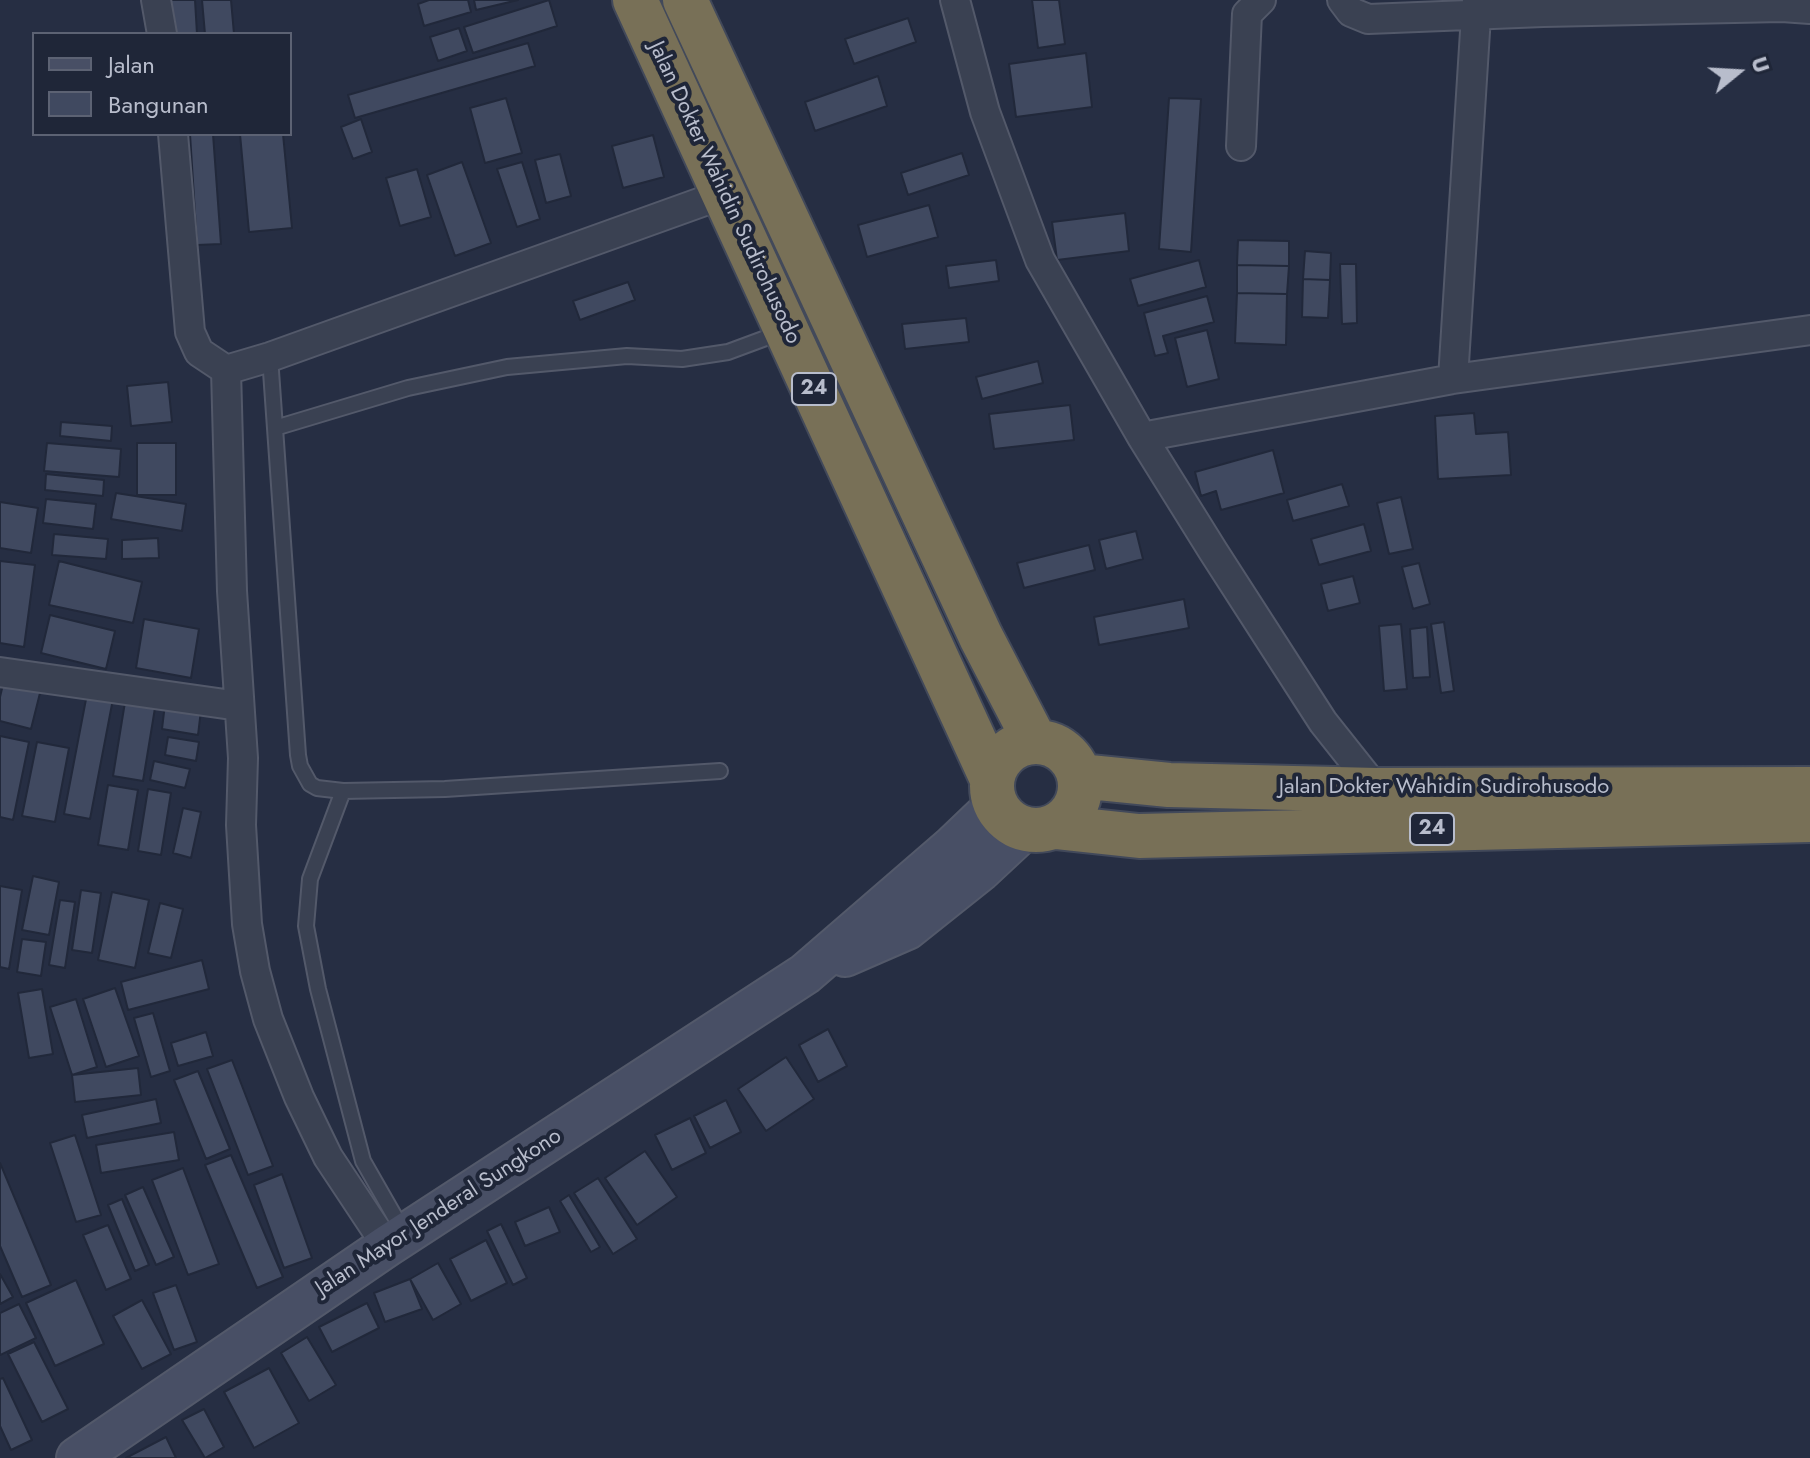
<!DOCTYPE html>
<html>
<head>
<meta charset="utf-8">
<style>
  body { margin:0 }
  #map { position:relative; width:1810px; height:1458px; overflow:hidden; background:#262e43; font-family:Jost,sans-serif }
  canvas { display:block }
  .legend { position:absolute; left:32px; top:32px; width:260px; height:104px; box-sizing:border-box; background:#1f2638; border:2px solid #5c6273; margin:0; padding:10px 14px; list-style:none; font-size:24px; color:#b8bdcc }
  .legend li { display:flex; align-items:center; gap:16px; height:40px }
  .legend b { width:40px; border:2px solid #5c6273 }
  .north { position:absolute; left:1698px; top:32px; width:80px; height:80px; -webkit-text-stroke:6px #1f2638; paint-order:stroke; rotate:72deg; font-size:22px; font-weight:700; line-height:32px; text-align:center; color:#b8bdcc }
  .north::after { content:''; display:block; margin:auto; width:28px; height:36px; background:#b8bdcc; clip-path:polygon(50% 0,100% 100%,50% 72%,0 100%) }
</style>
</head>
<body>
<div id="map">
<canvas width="1810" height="1458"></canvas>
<ul class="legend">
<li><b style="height:10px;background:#484f65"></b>Jalan</li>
<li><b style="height:22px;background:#404960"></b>Bangunan</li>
</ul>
<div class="north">U</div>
</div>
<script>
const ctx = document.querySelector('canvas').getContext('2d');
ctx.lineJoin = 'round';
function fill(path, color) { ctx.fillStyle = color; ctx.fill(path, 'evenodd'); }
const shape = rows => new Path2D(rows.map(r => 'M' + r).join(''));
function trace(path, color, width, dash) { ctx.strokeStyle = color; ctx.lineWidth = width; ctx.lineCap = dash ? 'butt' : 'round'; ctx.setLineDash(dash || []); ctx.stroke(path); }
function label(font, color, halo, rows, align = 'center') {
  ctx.font = font + ' Jost,sans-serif'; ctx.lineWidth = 8; ctx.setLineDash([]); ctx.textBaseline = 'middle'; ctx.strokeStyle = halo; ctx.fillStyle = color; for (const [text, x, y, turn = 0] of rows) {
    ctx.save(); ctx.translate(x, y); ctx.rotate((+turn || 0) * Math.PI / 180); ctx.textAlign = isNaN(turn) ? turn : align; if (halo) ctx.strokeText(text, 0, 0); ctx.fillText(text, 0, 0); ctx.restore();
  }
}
const building = shape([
  [170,0,195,0,197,34,172,34,170,0],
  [202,0,231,0,234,34,205,34,202,0],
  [429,0,468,0,471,12,424,26,418,4,429,0],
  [474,0,518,0,476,10,474,0],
  [549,0,557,26,473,53,464,27,549,0],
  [1032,0,1059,0,1065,44,1038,48,1032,0],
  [908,18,916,42,854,64,845,39,908,18],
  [459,28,467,51,438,61,430,37,459,28],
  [528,43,535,66,355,118,348,95,528,43],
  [1086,53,1092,107,1016,117,1009,64,1086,53],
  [878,76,887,106,815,131,805,102,878,76],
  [506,98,522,153,485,163,470,108,506,98],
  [1169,98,1201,99,1191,252,1159,249,1169,98],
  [361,119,372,152,353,159,341,127,361,119],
  [190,134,213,134,221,244,197,245,190,134],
  [240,134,283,134,292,228,249,232,240,134],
  [653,135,664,177,623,188,612,146,653,135],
  [962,153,969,175,908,195,901,173,962,153],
  [560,154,571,196,546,203,535,160,560,154],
  [462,162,491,243,455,256,427,175,462,162],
  [522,162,540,219,517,227,497,169,522,162],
  [417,169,431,217,400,226,386,178,417,169],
  [929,205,938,237,867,257,858,225,929,205],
  [1125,213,1129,251,1057,260,1052,222,1125,213],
  [1238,240,1289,241,1289,266,1237,265,1238,240],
  [1305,251,1331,253,1330,280,1303,279,1305,251],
  [996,260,999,281,949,288,946,266,996,260],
  [1199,260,1206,287,1138,306,1130,279,1199,260],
  [1340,264,1356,264,1357,323,1342,324,1340,264],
  [1237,265,1289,266,1287,294,1237,293,1237,265],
  [1303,279,1330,280,1328,318,1302,317,1303,279],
  [628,282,635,300,580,320,573,301,628,282],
  [1237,293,1287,294,1286,345,1235,343,1237,293],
  [1207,296,1214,322,1163,336,1168,353,1155,356,1144,313,1207,296],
  [966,318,969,342,905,349,902,324,966,318],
  [1207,330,1219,379,1187,387,1175,338,1207,330],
  [1038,361,1043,383,982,399,976,377,1038,361],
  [168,382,172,422,131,426,127,386,168,382],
  [1070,405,1074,440,994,449,989,414,1070,405],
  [1474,413,1476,434,1508,432,1511,475,1438,479,1435,416,1474,413],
  [61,422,112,426,111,441,60,436,61,422],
  [47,443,121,449,119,477,44,471,47,443],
  [137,443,176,443,176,495,137,495,137,443],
  [1273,450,1284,493,1221,510,1216,491,1201,496,1195,472,1273,450],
  [46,474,104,480,103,496,45,490,46,474],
  [1342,484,1349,506,1293,521,1287,500,1342,484],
  [116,493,186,504,182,531,111,519,116,493],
  [1401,497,1413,549,1389,554,1377,503,1401,497],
  [46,499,96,504,93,529,43,523,46,499],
  [0,502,38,508,31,553,0,548,0,502],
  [1364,524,1371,551,1319,565,1311,539,1364,524],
  [1136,531,1143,559,1106,569,1099,540,1136,531],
  [54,534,108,539,106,559,52,555,54,534],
  [158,538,159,558,122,559,122,540,158,538],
  [1089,545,1095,570,1024,588,1017,563,1089,545],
  [0,561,35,565,24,647,0,643,0,561],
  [59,561,142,582,133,623,49,605,59,561],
  [1419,563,1430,604,1413,609,1402,567,1419,563],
  [1353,576,1360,603,1328,611,1321,584,1353,576],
  [1184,599,1189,628,1099,645,1094,617,1184,599],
  [50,615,115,631,106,669,41,653,50,615],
  [144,619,199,629,191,678,136,668,144,619],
  [1444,622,1454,691,1441,693,1431,624,1444,622],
  [1401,624,1407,689,1384,691,1379,626,1401,624],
  [1427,627,1430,677,1413,678,1410,629,1427,627],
  [5,676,42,685,31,729,0,721,0,697,5,676],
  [87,694,113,699,90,819,64,814,87,694],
  [125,702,155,708,143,781,113,776,125,702],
  [165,704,201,710,198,735,162,729,165,704],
  [0,736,29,742,13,820,0,817,0,736],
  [168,737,199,742,196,761,165,755,168,737],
  [37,742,69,748,55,822,22,816,37,742],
  [154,761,190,769,185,788,150,780,154,761],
  [108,785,138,790,128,850,98,845,108,785],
  [148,789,171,793,161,855,138,851,148,789],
  [183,808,201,812,191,858,173,853,183,808],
  [33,876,59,882,49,935,22,930,33,876],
  [0,886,22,890,9,969,0,967,0,886],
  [81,890,101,893,92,953,72,950,81,890],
  [112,892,149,900,135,968,98,960,112,892],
  [60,900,75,902,65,968,49,965,60,900],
  [160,903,183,909,171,958,148,953,160,903],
  [22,939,46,942,41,976,17,972,22,939],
  [202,960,209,989,128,1010,121,982,202,960],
  [115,988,139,1056,106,1067,83,999,115,988],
  [42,989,53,1054,29,1058,18,993,42,989],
  [76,999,97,1067,72,1075,50,1007,76,999],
  [153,1013,170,1071,151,1077,134,1018,153,1013],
  [828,1029,847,1066,818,1082,799,1045,828,1029],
  [206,1032,213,1056,178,1066,171,1043,206,1032],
  [786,1057,814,1099,766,1131,738,1089,786,1057],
  [232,1060,273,1166,248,1175,207,1069,232,1060],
  [138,1068,141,1095,75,1102,72,1075,138,1068],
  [198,1071,230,1149,206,1159,174,1080,198,1071],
  [156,1099,161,1123,87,1138,82,1115,156,1099],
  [726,1100,741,1132,710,1148,694,1116,726,1100],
  [690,1118,706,1153,672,1170,655,1135,690,1118],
  [174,1132,179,1160,101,1173,96,1145,174,1132],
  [75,1135,101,1215,76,1222,50,1143,75,1135],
  [645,1151,677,1197,637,1225,605,1178,645,1151],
  [231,1155,283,1277,257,1288,205,1165,231,1155],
  [0,1163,51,1285,22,1297,0,1246,0,1163],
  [183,1168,219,1264,188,1275,152,1180,183,1168],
  [282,1174,312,1258,284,1268,254,1185,282,1174],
  [598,1178,637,1239,613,1254,574,1193,598,1178],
  [143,1187,174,1257,156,1265,125,1195,143,1187],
  [569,1195,600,1247,591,1252,560,1201,569,1195],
  [122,1199,149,1265,135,1271,108,1205,122,1199],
  [549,1207,560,1232,525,1246,515,1222,549,1207],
  [501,1224,527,1278,513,1285,487,1231,501,1224],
  [108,1225,131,1279,106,1290,83,1235,108,1225],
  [486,1240,507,1283,471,1301,450,1259,486,1240],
  [438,1263,461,1304,433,1320,410,1279,438,1263],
  [0,1274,13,1297,0,1304,0,1274],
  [410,1279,422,1309,385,1322,374,1293,410,1279],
  [76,1280,104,1344,55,1366,26,1303,76,1280],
  [176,1285,197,1342,174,1350,153,1293,176,1285],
  [142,1300,171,1354,142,1369,113,1316,142,1300],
  [367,1303,379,1328,332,1352,319,1327,367,1303],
  [19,1304,36,1338,0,1355,0,1313,19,1304],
  [307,1337,336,1385,309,1401,281,1353,307,1337],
  [34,1342,68,1409,42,1422,8,1354,34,1342],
  [269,1368,299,1423,254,1448,224,1392,269,1368],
  [3,1378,32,1440,11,1450,0,1426,0,1379,3,1378],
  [204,1409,224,1447,205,1458,182,1420,204,1409],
  [166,1437,176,1458,126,1458,166,1437]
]);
const lane = shape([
  [270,357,298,755,300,766,310,784,317,788,343,791,445,789,720,771],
  [275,428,408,388,507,367,627,356,682,359,728,352,782,332],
  [343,791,310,879,306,926,318,989,363,1161,403,1231]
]);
const street = shape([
  [156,0,162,34],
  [955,0,985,112,1040,260,1142,437,1213,551,1323,722,1377,790],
  [1342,0,1351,12,1368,19,1543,12,1782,7,1810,9],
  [173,134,190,332,199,352,226,370,270,357,724,194],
  [1241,146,1247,14,1261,0],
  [226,370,232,591,243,758,241,825,247,924,255,971,268,1019,299,1097,328,1157,387,1246],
  [1453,379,1477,0],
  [1142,437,1453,379,1810,330],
  [0,672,239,706]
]);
const secondary = shape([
  [845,956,907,929,981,870,1025,829],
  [77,1458,387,1246,805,974,952,847,996,805]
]);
const highway = shape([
  [635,0,992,779],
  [685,0,981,637,1035,741],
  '992 786a44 44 0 1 1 88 0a44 44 0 1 1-88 0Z',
  [1079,776,1169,785,1377,790,1810,789],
  [1055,827,1139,836,1810,820]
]);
const shields = [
  [814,389,44],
  [1432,829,44]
];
const shieldNames = [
  ["24",814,389],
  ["24",1432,829]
];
const streetNames = [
  ["Jalan Dokter Wahidin Sudirohusodo",724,193,65],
  ["Jalan Dokter Wahidin Sudirohusodo",1444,788],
  ["Jalan Mayor Jenderal Sungkono",439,1213,-33]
];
fill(building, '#404960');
trace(building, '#21283a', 2);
trace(lane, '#53596a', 18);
trace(street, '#53596a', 32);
trace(secondary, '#53596a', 44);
trace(highway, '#42495a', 48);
trace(lane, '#3a4152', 14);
trace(street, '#3a4152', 28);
trace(secondary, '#484f65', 40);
trace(highway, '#787057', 44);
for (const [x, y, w] of shields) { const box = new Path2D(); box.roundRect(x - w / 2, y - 16, w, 32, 6); ctx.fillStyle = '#1f2638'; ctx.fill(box); trace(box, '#b8bdcc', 2); }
label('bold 20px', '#b8bdcc', null, shieldNames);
label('22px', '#b8bdcc', '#1f2638', streetNames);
</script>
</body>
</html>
